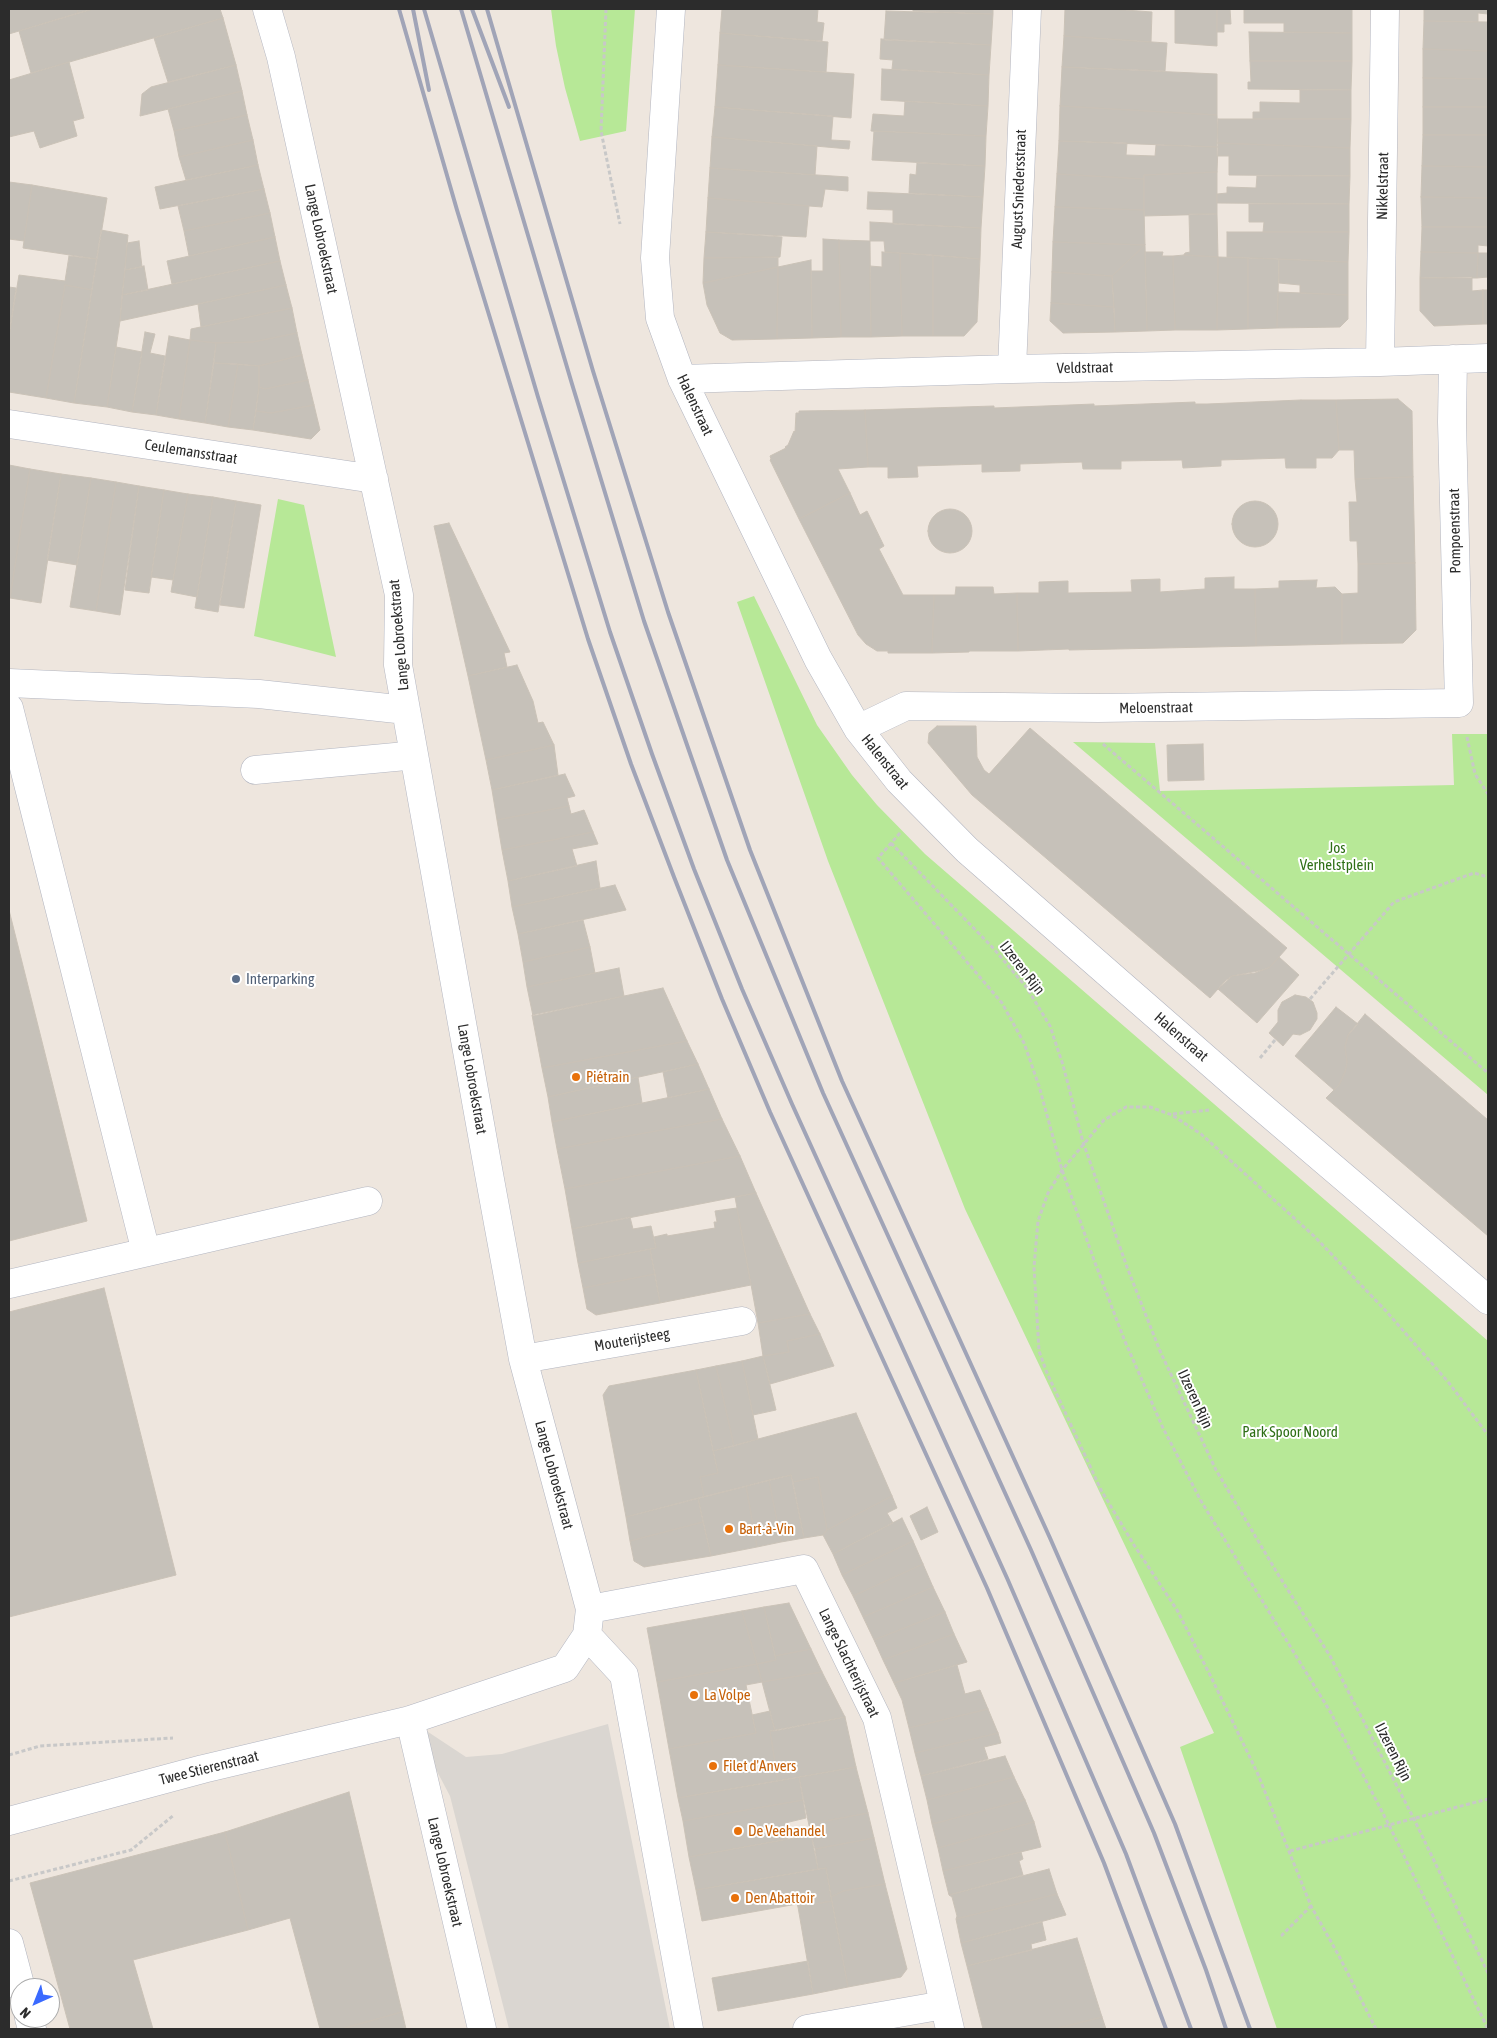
<!DOCTYPE html>
<html>
<head>
<meta charset="utf-8">
<style>
  body { margin:0 }
  #map { position:relative; width:1497px; height:2038px; overflow:hidden; background:#eee6de; font-family:"Asap Condensed",sans-serif }
  canvas { display:block }
  .frame { position:absolute; inset:0; border:10px solid #2c2c2c; pointer-events:none }
  .north { position:absolute; left:10px; top:1978px; width:50px; height:50px; box-sizing:border-box; background:#fff; border:1px solid #ababab; border-radius:50%; rotate:224deg; font-size:14px; font-weight:700; line-height:20px; text-align:center; color:#2c2c2c }
  .north::after { content:''; display:block; margin:auto; width:18px; height:22px; background:#3a6aff; clip-path:polygon(50% 0,100% 100%,50% 72%,0 100%) }
</style>
</head>
<body>
<div id="map">
<canvas width="1497" height="2038"></canvas>
<div class="frame"></div>
<div class="north">N</div>
</div>
<script>
const ctx = document.querySelector('canvas').getContext('2d');
ctx.lineJoin = 'round';
function fill(path, color) { ctx.fillStyle = color; ctx.fill(path, 'evenodd'); }
const shape = rows => new Path2D(rows.map(r => 'M' + r).join(''));
function trace(path, color, width, dash) { ctx.strokeStyle = color; ctx.lineWidth = width; ctx.lineCap = dash ? 'butt' : 'round'; ctx.setLineDash(dash || []); ctx.stroke(path); }
function label(font, color, halo, rows, align = 'center') {
  ctx.font = font + ' "Asap Condensed",sans-serif'; ctx.lineWidth = 4; ctx.setLineDash([]); ctx.textBaseline = 'middle'; ctx.strokeStyle = halo; ctx.fillStyle = color; for (const [text, x, y, turn = 0] of rows) {
    ctx.save(); ctx.translate(x, y); ctx.rotate((+turn || 0) * Math.PI / 180); ctx.textAlign = isNaN(turn) ? turn : align; if (halo) ctx.strokeText(text, 0, 0); ctx.fillText(text, 0, 0); ctx.restore();
  }
}
const green = shape([
  [551,9,635,9,626,131,580,141,565,88,556,46],
  [278,499,304,505,336,657,254,636],
  [754,596,817,725,852,775,877,805,925,854,1488,1341,1488,2029,1277,2029,1180,1747,1214,1733,965,1209,828,861,737,602],
  [1452,734,1488,734,1488,1095,1073,742,1155,743,1160,791,1454,785]
]);
const plaza = shape([
  [410,1720,466,1757,502,1754,608,1724,670,2029,509,2029,450,1796]
]);
const building = shape([
  [9,9,77,9,78,13,9,34,9,9],
  [77,9,93,9,78,13,77,9],
  [93,9,220,9,223,18,31,73,19,31,93,9],
  [722,9,818,9,817,22,824,23,822,41,720,33,722,9],
  [913,9,993,9,993,14,913,11,913,9],
  [1065,9,1112,9,1152,12,1151,42,1064,36,1065,9],
  [1175,9,1217,9,1217,46,1175,43,1175,9],
  [1217,9,1230,9,1231,24,1224,24,1224,32,1217,32,1217,9],
  [1244,9,1352,9,1352,33,1284,32,1284,23,1244,23,1244,9],
  [1424,9,1488,9,1488,14,1478,13,1478,22,1424,21,1424,9],
  [886,11,993,14,991,45,884,40,886,11],
  [223,18,236,65,168,82,154,38,223,18],
  [1424,21,1488,22,1488,51,1423,49,1424,21],
  [1249,32,1352,33,1352,61,1250,61,1249,32],
  [720,33,828,42,826,72,718,65,720,33],
  [1064,36,1167,43,1165,71,1062,67,1064,36],
  [881,39,991,45,989,75,892,69,893,60,880,59,881,39],
  [1423,49,1488,51,1488,79,1423,78,1423,49],
  [1250,61,1352,61,1351,90,1248,89,1248,82,1251,82,1250,61],
  [69,62,84,118,73,121,77,136,40,148,34,131,9,137,9,80,69,62],
  [236,65,242,91,140,116,142,94,151,87,236,65],
  [718,65,854,74,851,118,715,107,718,65],
  [1062,67,1217,74,1217,115,1060,106,1062,67],
  [882,69,989,75,988,106,881,100,882,69],
  [1423,78,1488,79,1488,107,1423,107,1423,78],
  [1300,90,1351,90,1351,119,1253,119,1253,112,1260,112,1260,102,1300,103,1300,90],
  [242,91,247,115,174,131,168,109,242,91],
  [905,101,988,106,986,136,871,131,873,114,904,116,905,101],
  [1060,106,1217,115,1218,147,1059,141,1060,106],
  [715,107,833,116,831,140,850,141,849,149,712,137,715,107],
  [1423,107,1488,107,1488,135,1423,135,1423,107],
  [247,115,253,140,179,157,174,131,247,115],
  [1218,119,1351,119,1350,148,1217,143,1218,119],
  [874,131,986,136,985,166,872,160,874,131],
  [1423,135,1488,135,1488,167,1422,166,1423,135],
  [712,137,817,146,815,175,710,168,712,137],
  [253,140,258,165,186,180,179,157,253,140],
  [1059,141,1127,143,1126,155,1155,156,1156,145,1218,147,1217,172,1144,175,1144,179,1057,174,1059,141],
  [1217,143,1350,148,1350,176,1229,175,1229,156,1217,156,1217,143],
  [917,163,985,166,983,197,909,193,910,174,916,175,917,163],
  [258,165,264,189,160,209,155,187,258,165],
  [1422,166,1488,167,1488,198,1421,197,1422,166],
  [710,168,848,177,848,191,825,189,822,207,708,198,710,168],
  [1217,172,1217,214,1144,216,1144,175,1217,172],
  [1057,174,1144,179,1144,210,1055,207,1057,174],
  [1257,176,1350,176,1349,204,1217,203,1217,194,1227,193,1227,187,1256,188,1257,176],
  [9,182,32,185,24,241,9,239,9,182],
  [32,185,107,198,97,259,23,248,32,185],
  [264,189,270,213,184,231,178,206,264,189],
  [868,192,983,197,981,228,893,224,893,210,867,209,868,192],
  [1421,197,1488,198,1488,227,1422,227,1421,197],
  [708,198,809,206,806,237,706,232,708,198],
  [1249,204,1349,204,1349,232,1263,232,1264,222,1249,222,1249,204],
  [1055,207,1144,210,1145,245,1053,242,1055,207],
  [270,213,275,237,189,256,184,231,270,213],
  [1189,214,1217,214,1218,257,1184,255,1185,253,1190,252,1189,214],
  [870,222,981,228,980,259,885,252,884,241,870,241,870,222],
  [1422,227,1488,227,1488,246,1478,245,1478,253,1421,252,1422,227],
  [101,230,128,235,120,321,107,407,74,403,101,230],
  [706,232,782,237,780,257,704,258,706,232],
  [1227,232,1349,232,1348,262,1227,257,1227,232],
  [275,237,280,261,172,284,167,261,275,237],
  [823,239,839,240,841,337,812,338,811,271,823,271,823,239],
  [839,240,870,241,871,337,841,337,839,240],
  [139,241,142,267,125,270,127,243,139,241],
  [1053,242,1145,245,1112,276,1052,272,1053,242],
  [1145,245,1147,331,1115,332,1112,276,1145,245],
  [882,252,900,253,902,336,871,337,870,266,882,267,882,252],
  [1145,252,1163,252,1162,256,1173,256,1175,330,1147,331,1145,252],
  [1421,252,1478,253,1477,278,1420,278,1421,252],
  [900,253,933,255,933,336,902,336,900,253],
  [1478,253,1488,253,1488,277,1477,278,1478,253],
  [933,255,980,259,977,322,964,336,933,336,933,255],
  [1184,255,1218,257,1217,330,1175,330,1173,256,1184,255],
  [69,256,97,259,92,290,65,285,46,398,9,392,9,335,19,275,65,281,69,256],
  [778,257,778,267,703,283,704,258,778,257],
  [1218,257,1248,258,1248,329,1217,330,1218,257],
  [1248,258,1279,259,1277,328,1248,329,1248,258],
  [1279,259,1348,262,1348,295,1300,293,1300,285,1279,283,1279,259],
  [811,260,812,338,777,339,778,267,811,260],
  [280,261,286,285,120,321,122,295,280,261],
  [144,266,148,290,122,295,125,270,144,266],
  [778,267,777,339,732,340,720,333,707,305,703,283,778,267],
  [1052,272,1112,276,1114,307,1051,303,1052,272],
  [1472,277,1472,291,1483,290,1483,324,1434,326,1420,311,1420,278,1472,277],
  [65,285,92,290,74,403,46,398,65,285],
  [286,285,292,308,201,327,198,304,286,285],
  [9,287,16,288,9,335,9,287],
  [1483,290,1488,290,1488,324,1483,324,1483,290],
  [1278,292,1348,295,1348,319,1340,327,1277,328,1278,292],
  [1051,303,1114,307,1115,332,1063,333,1050,321,1051,303],
  [292,308,297,333,253,342,216,343,190,340,191,329,292,308],
  [145,332,155,334,150,353,165,356,156,415,132,412,145,332],
  [297,333,302,355,259,366,214,363,216,343,253,342,297,333],
  [169,336,190,340,179,419,156,415,169,336],
  [190,340,216,343,205,423,179,419,190,340],
  [116,347,142,352,132,412,107,407,116,347],
  [302,355,308,380,265,389,259,387,259,366,302,355],
  [214,363,238,364,228,427,205,423,214,363],
  [238,364,259,366,259,387,253,430,228,427,238,364],
  [308,380,314,405,271,413,256,411,259,387,265,389,308,380],
  [1398,399,1412,411,1413,477,1355,479,1354,450,1339,450,1336,400,1398,399],
  [1301,400,1336,400,1339,450,1332,458,1316,458,1316,468,1286,468,1285,458,1221,460,1221,466,1183,468,1182,460,1121,461,1121,469,1083,469,1082,462,1020,464,1020,471,982,472,982,464,917,466,918,477,888,478,888,467,868,467,865,410,994,406,994,408,1094,404,1094,406,1195,402,1195,404,1207,404,1301,400],
  [314,405,320,430,311,439,253,430,256,411,271,413,314,405],
  [865,410,868,467,838,469,850,493,799,519,770,460,771,459,770,456,786,448,785,447,788,445,794,431,795,432,796,413,799,413,799,411,865,410],
  [9,465,30,469,10,598,9,598,9,465],
  [30,469,61,474,41,603,10,598,30,469],
  [61,474,91,478,77,565,47,560,61,474],
  [1413,477,1415,563,1358,564,1357,541,1350,541,1349,502,1357,502,1355,479,1413,477],
  [91,478,116,482,96,611,70,607,91,478],
  [116,482,139,486,120,615,96,611,116,482],
  [139,486,164,490,149,593,125,590,139,486],
  [164,490,188,494,173,580,151,577,164,490],
  [850,493,860,515,867,511,884,546,879,549,903,595,934,595,932,653,888,653,888,651,877,651,866,644,858,635,799,519,850,493],
  [188,494,213,497,197,597,171,592,188,494],
  [213,497,236,501,218,612,195,608,213,497],
  [236,501,261,505,244,608,220,605,236,501],
  '1232 524a23 23 0 1 1 46 0a23 23 0 1 1-46 0Z',
  '928 531a22 22 0 1 1 44 0a22 22 0 1 1-44 0Z',
  [449,523,510,652,504,653,507,667,468,676,434,526,449,523],
  [1415,563,1416,630,1403,643,1342,644,1342,594,1358,593,1358,564,1415,563],
  [1234,577,1234,589,1255,589,1256,646,1069,650,1069,649,1018,651,1017,593,1039,593,1039,582,1068,581,1068,593,1132,592,1131,580,1160,579,1160,592,1205,589,1205,578,1234,577],
  [1317,580,1316,588,1335,587,1342,594,1342,644,1256,646,1255,589,1279,588,1279,581,1317,580],
  [956,587,993,587,994,594,1017,593,1018,651,969,651,969,652,932,653,934,595,955,595,956,587],
  [517,665,533,701,538,723,543,722,554,745,486,760,468,676,517,665],
  [937,726,976,726,977,757,984,770,989,774,1030,728,1287,948,1270,967,1255,973,1232,976,1225,981,1210,998,972,795,928,743,929,733,937,726],
  [1203,744,1204,780,1168,781,1167,745,1203,744],
  [554,745,558,775,492,790,486,760,554,745],
  [565,774,575,796,567,798,569,806,497,820,492,790,565,774],
  [569,806,571,814,584,810,593,832,502,850,497,820,569,806],
  [593,832,598,844,572,849,577,866,508,881,502,850,593,832],
  [596,861,600,888,512,907,508,881,596,861],
  [615,885,626,910,518,934,512,907,615,885],
  [9,910,87,1221,9,1241,9,910],
  [583,920,590,947,523,962,518,934,583,920],
  [590,947,595,973,527,987,523,962,590,947],
  [1279,957,1299,975,1257,1023,1218,989,1232,976,1263,970,1270,967,1279,957],
  [619,968,624,996,533,1016,527,987,619,968],
  [663,988,687,1041,542,1068,532,1015,663,988],
  [1295,995,1306,997,1313,1002,1317,1013,1317,1019,1310,1030,1300,1035,1293,1034,1283,1046,1269,1033,1278,1022,1278,1010,1282,1002,1295,995],
  [1336,1007,1358,1024,1348,1035,1345,1047,1347,1062,1345,1072,1339,1085,1334,1090,1295,1056,1336,1007],
  [1365,1014,1488,1120,1488,1236,1326,1098,1339,1085,1345,1072,1347,1062,1345,1047,1348,1035,1365,1014],
  [687,1041,698,1064,548,1097,542,1068,687,1041],
  [698,1064,709,1089,668,1098,663,1072,698,1064],
  [638,1077,642,1103,552,1122,548,1097,638,1077],
  [709,1089,722,1119,557,1149,552,1122,709,1089],
  [722,1119,740,1156,565,1189,557,1149,722,1119],
  [740,1156,756,1193,572,1229,565,1189,740,1156],
  [756,1193,810,1314,758,1323,735,1197,756,1193],
  [737,1208,751,1285,660,1303,650,1249,656,1248,654,1237,667,1234,667,1236,715,1228,714,1222,717,1222,715,1211,737,1208],
  [630,1217,633,1229,651,1226,656,1248,578,1263,572,1229,630,1217],
  [650,1249,655,1274,583,1288,578,1263,650,1249],
  [655,1274,660,1303,596,1315,587,1309,583,1288,655,1274],
  [104,1288,176,1575,9,1617,9,1312,104,1288],
  [810,1314,820,1334,787,1341,789,1352,763,1356,758,1323,810,1314],
  [820,1334,834,1366,770,1384,763,1356,789,1352,787,1341,820,1334],
  [763,1356,776,1410,753,1415,742,1361,763,1356],
  [742,1361,758,1439,734,1446,716,1366,742,1361],
  [716,1366,734,1446,713,1451,696,1370,716,1366],
  [696,1370,718,1473,700,1477,704,1497,626,1517,603,1395,609,1386,696,1370],
  [856,1413,892,1496,827,1530,818,1477,793,1482,791,1475,704,1497,700,1477,718,1473,713,1451,856,1413],
  [791,1475,804,1538,781,1542,769,1480,791,1475],
  [818,1477,827,1530,823,1535,804,1538,793,1482,818,1477],
  [769,1480,781,1542,757,1547,746,1486,769,1480],
  [746,1486,757,1547,711,1556,698,1498,746,1486],
  [892,1496,897,1508,887,1513,893,1523,833,1554,823,1535,827,1530,892,1496],
  [698,1498,703,1522,630,1541,626,1517,698,1498],
  [927,1507,938,1532,921,1540,910,1516,927,1507],
  [902,1518,913,1541,842,1575,833,1554,902,1518],
  [703,1522,711,1556,644,1567,634,1561,630,1541,703,1522],
  [913,1541,923,1564,853,1596,842,1575,913,1541],
  [923,1564,933,1587,863,1617,853,1596,923,1564],
  [933,1587,945,1612,874,1640,863,1617,933,1587],
  [789,1603,811,1649,775,1656,764,1607,789,1603],
  [764,1607,776,1660,757,1664,742,1611,764,1607],
  [742,1611,757,1664,657,1682,647,1628,742,1611],
  [945,1612,954,1634,883,1660,874,1640,945,1612],
  [954,1634,967,1662,894,1683,883,1660,954,1634],
  [811,1649,822,1672,762,1682,757,1664,776,1660,775,1656,811,1649],
  [757,1664,762,1682,746,1685,756,1733,669,1749,657,1682,757,1664],
  [957,1665,965,1694,980,1690,988,1709,909,1728,902,1700,894,1683,957,1665],
  [822,1672,845,1717,775,1731,762,1682,822,1672],
  [988,1709,998,1733,915,1753,909,1728,988,1709],
  [770,1711,775,1731,770,1731,778,1781,678,1798,669,1749,756,1733,752,1715,770,1711],
  [845,1717,856,1767,778,1781,770,1731,845,1717],
  [998,1733,1001,1743,984,1747,988,1759,921,1776,915,1753,998,1733],
  [1005,1756,1014,1777,927,1800,921,1776,1005,1756],
  [856,1767,868,1813,820,1822,822,1832,811,1835,799,1777,856,1767],
  [799,1777,803,1800,683,1821,678,1798,799,1777],
  [1014,1777,1025,1800,932,1824,927,1800,1014,1777],
  [349,1792,402,2012,341,2029,320,2029,290,1918,248,1930,225,1832,349,1792],
  [803,1800,806,1818,785,1823,788,1839,689,1857,683,1821,803,1800],
  [1025,1800,1034,1822,938,1848,932,1824,1025,1800],
  [868,1813,874,1838,815,1849,811,1835,822,1832,820,1822,868,1813],
  [1034,1822,1041,1847,943,1871,938,1848,1034,1822],
  [225,1832,248,1930,133,1960,153,2029,70,2029,30,1883,225,1832],
  [811,1835,818,1869,696,1890,689,1857,811,1835],
  [874,1838,885,1884,843,1891,831,1897,826,1868,818,1869,815,1849,874,1838],
  [1021,1852,1023,1859,1019,1861,1023,1875,949,1895,943,1871,1021,1852],
  [826,1868,832,1901,798,1907,797,1904,702,1921,696,1890,826,1868],
  [1049,1869,1057,1894,956,1919,957,1916,952,1897,949,1895,1049,1869],
  [885,1884,907,1969,901,1977,848,1987,831,1897,843,1891,885,1884],
  [1057,1894,1066,1915,961,1943,956,1919,1057,1894],
  [832,1901,848,1987,813,1994,798,1907,832,1901],
  [1042,1922,1046,1940,1031,1944,1032,1950,967,1966,961,1943,1042,1922],
  [1077,1938,1102,2017,1055,2029,983,2029,967,1966,1077,1938],
  [808,1961,813,1994,718,2011,712,1978,808,1961],
  [402,2012,406,2029,341,2029,402,2012],
  [1102,2017,1106,2029,1055,2029,1102,2017]
]);
const path = shape([
  [606,9,601,131,620,224],
  [1467,737,1475,774,1488,794],
  [1103,744,1488,1073],
  [900,833,878,858,1002,1003,1024,1043,1039,1086,1062,1170,1094,1260,1124,1339,1163,1428,1201,1501,1331,1713,1389,1825,1488,2029],
  [891,843,994,949,1027,988,1050,1026,1063,1065,1083,1142,1127,1267,1160,1351,1216,1470,1279,1576,1330,1656,1414,1819,1488,1973],
  [1310,999,1394,902,1474,873,1488,877],
  [1260,1058,1275,1040],
  [1173,1114,1209,1110],
  [9,1755,40,1746,173,1738],
  [1290,1851,1488,1799],
  [9,1881,131,1850,174,1815],
  [1283,1936,1282,1935,1311,1906],
  [1376,2029,1339,1956,1311,1906,1257,1772,1210,1675,1177,1610,1134,1545,1101,1490,1047,1373,1039,1351,1034,1267,1038,1221,1048,1193,1062,1170,1104,1120,1126,1107,1150,1107,1172,1115,1201,1134,1314,1236,1386,1311,1449,1383,1488,1435]
]);
const minor = shape([
  [671,9,655,258,660,318,682,379,818,659,858,729,899,781,967,850,1237,1086,1488,1300],
  [1380,362,1385,9],
  [1012,369,1027,9],
  [682,379,1012,369,1380,362,1488,358],
  [9,424,374,479],
  [9,683,259,694,406,710],
  [9,708,146,1252],
  [858,729,906,706,1098,708,1459,703,1452,422,1453,359],
  [255,770,406,756],
  [9,1284,368,1201],
  [523,1359,742,1321],
  [590,1609,804,1569,877,1718,950,2029],
  [587,1635,624,1675,689,2029],
  [410,1720,482,2029],
  [9,1821,203,1769,410,1720,565,1668,587,1635,590,1609,523,1359,489,1174,398,665,399,595,281,57,267,9],
  [9,1943,21,1988],
  [29,2018,32,2029],
  [807,2029,944,2005]
]);
const rail = shape([
  [399,9,457,210,588,639,631,764,674,877,722,999,770,1112,987,1588,1104,1863,1166,2029],
  [413,9,429,90],
  [424,9,538,397,610,632,652,754,694,869,742,989,792,1104,1007,1578,1126,1854,1191,2029],
  [461,9,572,384,644,621,727,860,823,1093,1031,1550,1154,1833,1206,1970,1226,2029],
  [472,9,509,107],
  [487,9,593,371,668,612,750,850,842,1081,1050,1538,1175,1824,1250,2029]
]);
const markers = [
  [236,979,5,"#5c6f8a"],
  [576,1077,5,"#e8710a"],
  [729,1529,5,"#e8710a"],
  [694,1695,5,"#e8710a"],
  [713,1766,5,"#e8710a"],
  [738,1831,5,"#e8710a"],
  [735,1898,5,"#e8710a"]
];
const streetNames = [
  ["Nikkelstraat",1383,186,-89],
  ["August Sniedersstraat",1019,189,-88],
  ["Lange Lobroekstraat",321,239,78],
  ["Veldstraat",1085,368,-1],
  ["Halenstraat",695,405,65],
  ["Ceulemansstraat",191,452,9],
  ["Pompoenstraat",1455,531,-91],
  ["Lange Lobroekstraat",399,635,-95],
  ["Meloenstraat",1156,708,-1],
  ["Halenstraat",885,762,51],
  ["IJzeren Rijn",1022,968,52],
  ["Halenstraat",1181,1037,41],
  ["Lange Lobroekstraat",472,1079,80],
  ["Mouterijsteeg",632,1340,-10],
  ["IJzeren Rijn",1195,1399,65],
  ["Lange Lobroekstraat",554,1475,75],
  ["Lange Slachterijstraat",849,1663,64],
  ["IJzeren Rijn",1393,1752,63],
  ["Twee Stierenstraat",209,1768,-14],
  ["Lange Lobroekstraat",445,1872,77]
];
const parkNames = [
  ["Jos",1337,848],
  ["Verhelstplein",1337,865],
  ["Park Spoor Noord",1290,1432]
];
const serviceNames = [
  ["Interparking",246,979]
];
const foodNames = [
  ["Piétrain",586,1077],
  ["Bart-à-Vin",739,1529],
  ["La Volpe",704,1695],
  ["Filet d'Anvers",723,1766],
  ["De Veehandel",748,1831],
  ["Den Abattoir",745,1898]
];
fill(green, '#b7e897');
fill(plaza, '#dad6d1');
fill(building, '#c6c1b9');
trace(building, '#cac2b7', 1);
trace(minor, '#b2b5c0', 29);
trace(path, '#c8c8c8', 3, [4, 2.5]);
trace(minor, '#fff', 28);
trace(rail, '#a0a4b7', 4);
for (const [x, y, r, color] of markers) { const dot = new Path2D(); dot.arc(x, y, r, 0, 2 * Math.PI); ctx.fillStyle = color; ctx.fill(dot); trace(dot, '#fff', 2); }
label('15px', '#2c2c2c', '#fff', streetNames);
label('15px', '#2e6f16', '#fff', parkNames);
label('15px', '#4e5e75', '#fff', serviceNames, 'left');
label('15px', '#c56008', '#fff', foodNames, 'left');
</script>
</body>
</html>
